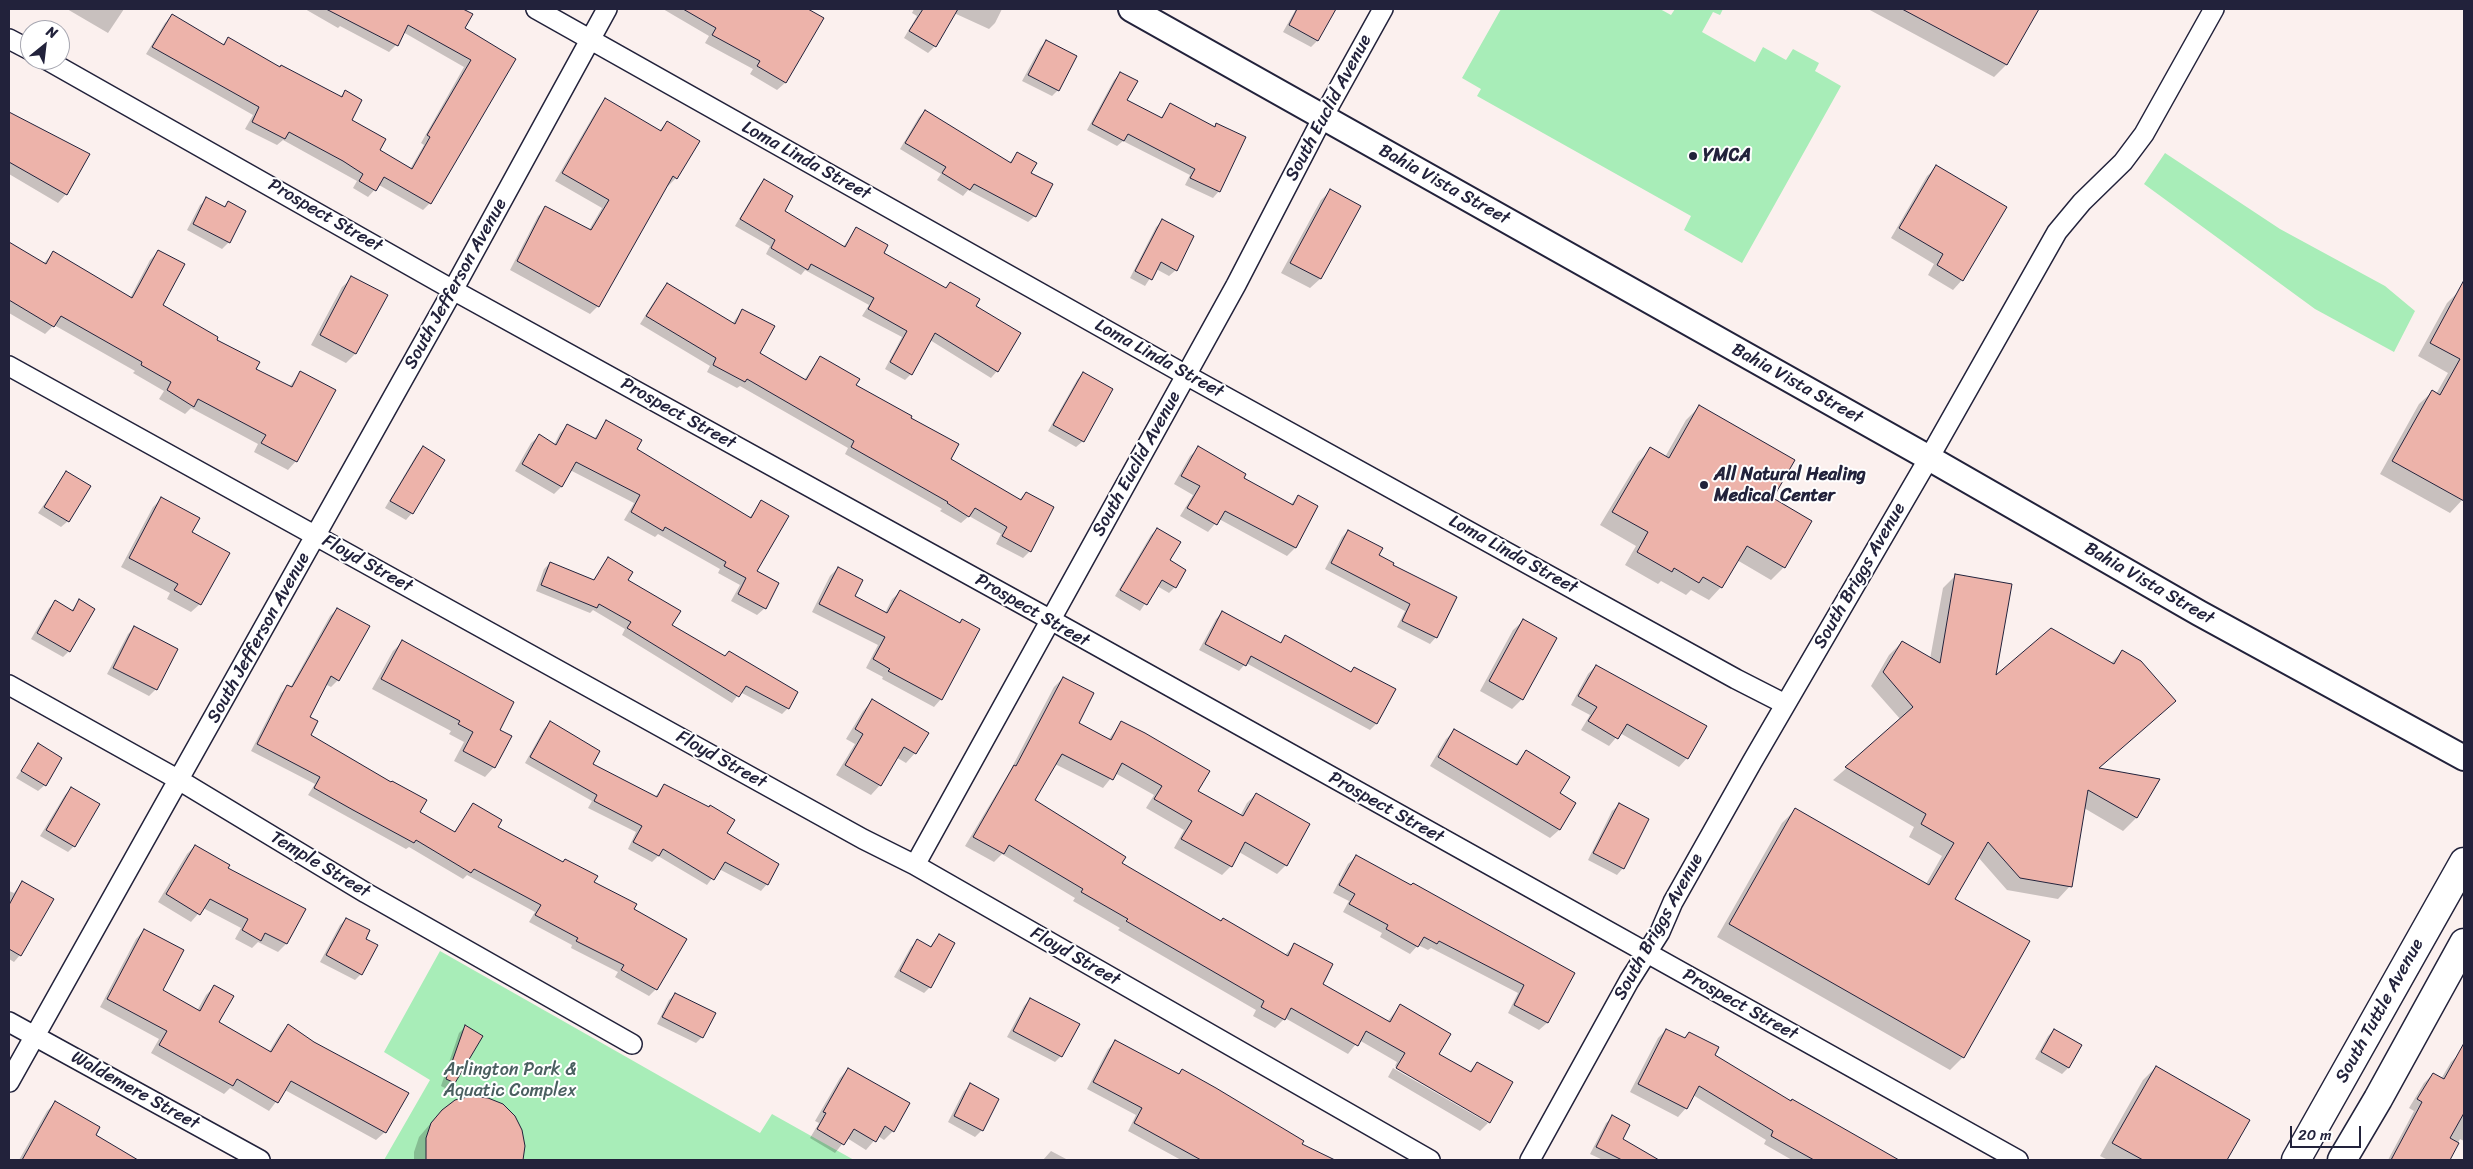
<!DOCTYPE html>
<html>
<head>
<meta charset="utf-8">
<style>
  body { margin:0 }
  #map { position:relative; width:2473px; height:1169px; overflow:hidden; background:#fbf0ee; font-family:Sriracha,sans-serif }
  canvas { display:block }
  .frame { position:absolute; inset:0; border:10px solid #22223b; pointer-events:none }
  .north { position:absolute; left:20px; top:20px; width:50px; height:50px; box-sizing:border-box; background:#fff; border:1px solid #a7a7b1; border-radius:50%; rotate:29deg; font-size:14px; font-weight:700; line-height:20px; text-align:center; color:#22223b }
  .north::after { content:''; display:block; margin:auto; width:18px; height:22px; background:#22223b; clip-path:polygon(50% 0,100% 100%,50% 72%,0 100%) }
  .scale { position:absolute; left:2290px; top:1126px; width:71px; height:22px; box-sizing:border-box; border:2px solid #22223b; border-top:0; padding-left:6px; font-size:15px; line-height:18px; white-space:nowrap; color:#22223b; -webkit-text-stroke:4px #fff; paint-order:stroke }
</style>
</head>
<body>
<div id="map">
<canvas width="2473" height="1169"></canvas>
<div class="frame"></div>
<div class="north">N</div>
<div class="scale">20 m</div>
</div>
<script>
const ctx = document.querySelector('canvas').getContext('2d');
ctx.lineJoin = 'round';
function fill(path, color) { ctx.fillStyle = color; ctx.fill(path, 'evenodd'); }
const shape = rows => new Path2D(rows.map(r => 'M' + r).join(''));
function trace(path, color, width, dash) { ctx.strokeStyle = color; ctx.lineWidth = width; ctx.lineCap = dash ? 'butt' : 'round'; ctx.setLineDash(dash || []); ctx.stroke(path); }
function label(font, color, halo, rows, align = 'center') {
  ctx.font = font + ' Sriracha,sans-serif'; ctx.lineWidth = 4; ctx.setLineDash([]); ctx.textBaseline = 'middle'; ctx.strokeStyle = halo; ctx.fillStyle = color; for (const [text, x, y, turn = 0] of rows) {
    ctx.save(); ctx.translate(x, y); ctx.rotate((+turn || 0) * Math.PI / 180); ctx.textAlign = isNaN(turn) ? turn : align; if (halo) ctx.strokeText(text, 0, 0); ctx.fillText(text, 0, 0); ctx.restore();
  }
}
const green = shape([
  [1501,9,1660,9,1671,15,1675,9,1723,9,1720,15,1713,12,1702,32,1755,62,1763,47,1786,60,1793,49,1819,63,1815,71,1841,86,1742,263,1684,230,1691,216,1477,96,1481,89,1462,78],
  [2165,153,2280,229,2385,286,2415,311,2394,352,2315,309,2144,184],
  [440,951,760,1133,772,1114,854,1160,384,1160,430,1080,384,1052]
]);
const shadow = shape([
  [67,9,124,9,108,33],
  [305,9,460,9,471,15,463,29,514,59,430,203,423,210,379,185,368,197,353,188,357,181,283,140,277,145,245,129,253,115,146,54,165,23,172,16,222,45,229,38,280,68,340,97,345,92,350,120,378,150,410,169,424,145,421,143,464,67,403,32,396,45,389,52,340,26,338,28],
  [663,9,805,9,822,19,785,83,777,90,750,74,753,69,705,43,709,36],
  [914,9,1002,9,995,23,989,29,954,13,935,46,928,53,904,38,917,16,912,13],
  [1296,9,1334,9,1317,41,1311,47,1283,32],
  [1868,9,2038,9,2006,65,1994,77],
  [1046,41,1058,90,1052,96,1022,81,1040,48],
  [1121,73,1126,101,1160,119,1170,105,1214,128,1217,125,1219,191,1213,198,1185,185,1190,175,1123,141,1117,146,1087,130,1114,80],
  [605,100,659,131,667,123,676,178,668,186,666,185,598,306,590,314,510,270,538,216,546,208,589,230,602,208,555,181,598,108],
  [925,111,1009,163,1017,154,1030,174,1035,216,1028,222,968,190,963,196,937,180,941,174,900,149,919,117],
  [9,113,88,155,66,194,58,203,9,174],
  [1937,167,1962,280,1953,290,1928,275,1934,264,1891,238,1927,176],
  [764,181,783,212,843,247,856,229,882,253,945,289,951,283,974,306,997,371,991,378,930,340,911,374,905,380,885,369,902,337,862,316,869,305,805,270,801,275,766,254,770,246,735,226,758,187],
  [1330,191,1359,206,1320,279,1310,288,1281,273,1321,200],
  [207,199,223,208,228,203,245,211,229,242,222,249,187,230,200,205],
  [1162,221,1176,270,1169,276,1156,269,1145,286,1130,278,1156,227],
  [9,244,43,264,53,253,130,298,150,260,158,252,161,306,215,340,254,369,289,387,301,372,296,461,288,470,254,452,258,444,191,408,185,414,159,399,164,391,133,373,135,371,54,325,45,334,9,313],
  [352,278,386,296,355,354,346,363,311,345,342,287],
  [667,284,732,324,742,310,759,354,804,380,820,357,855,385,909,419,949,459,1019,500,1026,493,1030,551,1023,558,996,544,1001,534,969,516,961,523,940,511,942,509,845,454,848,448,740,386,737,388,707,372,710,366,640,324,660,292],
  [2460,290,2464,292,2464,498,2450,513,2380,474,2419,404,2432,392,2436,394,2448,373,2418,356,2447,303],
  [1083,373,1083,441,1076,447,1048,431,1077,380],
  [1699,407,1771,499,1784,567,1771,580,1737,560,1721,587,1709,600,1691,590,1686,595,1661,581,1658,584,1625,565,1636,546,1600,525,1638,462,1651,449,1665,457,1686,420],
  [606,422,636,450,749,518,762,502,755,572,765,608,757,615,731,601,740,585,718,573,720,569,658,534,655,537,624,520,634,503,570,470,561,487,554,494,515,471,531,443,539,436,554,445,560,433,568,425,594,439],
  [423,448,444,460,412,513,406,520,385,508,417,454],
  [1199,448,1242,479,1290,505,1298,497,1316,507,1295,548,1287,556,1219,519,1208,532,1180,516,1193,495,1174,484,1190,456],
  [66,473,68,521,61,527,38,513],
  [162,498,191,533,200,604,191,612,167,599,170,593,121,567,153,507],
  [1157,529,1175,587,1169,593,1157,586,1140,611,1115,596,1151,535],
  [1348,531,1391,565,1436,637,1430,644,1397,627,1405,611,1325,569,1342,537],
  [609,558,670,626,788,708,782,714,740,692,732,703,622,635,625,629,593,610,590,613,536,591,544,569,550,563,593,580],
  [838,568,853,597,885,613,892,599,900,592,959,624,962,621,941,699,934,707,882,679,883,677,866,668,878,645,812,612,830,576],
  [1956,575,1995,678,2110,664,2122,652,2174,701,2098,769,2158,779,2136,818,2123,831,2084,808,2070,886,2058,899,2007,890,1978,857,1953,900,1963,1057,1950,1070,1717,937,1782,823,1795,810,1926,884,1942,856,1909,837,1914,827,1833,780,1901,720,1871,686,1889,655,1902,642,1930,659,1943,588],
  [80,601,69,651,63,657,31,639,49,608,56,602,71,611],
  [337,609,338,680,331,687,325,684,308,717,309,735,418,813,454,832,473,805,496,828,685,939,656,989,649,996,615,977,618,972,571,948,572,945,529,922,535,912,467,875,463,879,409,847,406,849,308,795,315,784,251,751,281,693,288,687,290,688,330,616],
  [1222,613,1280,643,1286,637,1350,673,1354,669,1376,724,1370,730,1246,663,1239,671,1199,650,1216,619],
  [1523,621,1522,699,1512,709,1480,691,1513,630],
  [134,628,176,650,156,689,149,696,107,674,128,634],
  [403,641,498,730,494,767,485,777,454,761,464,742,449,734,451,731,372,689,393,651],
  [1596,666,1687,758,1679,767,1620,733,1609,746,1581,730,1590,715,1571,705,1588,674],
  [1063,678,1077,723,1108,740,1122,722,1197,792,1240,816,1247,803,1256,794,1286,865,1277,874,1239,852,1231,866,1222,875,1174,848,1184,830,1146,808,1154,795,1115,773,1103,788,1055,764,1033,801,1120,864,1221,922,1285,955,1294,945,1321,984,1387,1022,1400,1006,1438,1055,1469,1072,1477,1063,1489,1122,1488,1123,1488,1121,1395,1066,1397,1062,1359,1040,1348,1054,1285,1018,1275,1028,1253,1016,1256,1010,1118,930,1120,928,1073,901,1075,898,1002,854,994,862,965,846,1010,771,1054,687],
  [872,701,915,753,906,763,896,757,880,785,871,795,836,775,855,744,846,739,863,711],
  [550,723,591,765,655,797,664,785,725,834,767,884,761,891,719,869,707,885,658,856,652,862,628,849,636,832,588,808,592,801,525,763,544,729],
  [1455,730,1514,765,1526,752,1558,794,1574,803,1559,830,1550,838,1430,766,1446,739],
  [39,745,45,785,38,791,16,778],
  [71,789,74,846,68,852,40,836,65,795],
  [1619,805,1623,868,1617,875,1588,860,1612,811],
  [195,846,227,868,304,909,286,944,278,952,258,942,252,948,235,939,241,928,203,908,191,922,158,902,187,854],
  [1356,857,1573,974,1547,1023,1539,1030,1508,1013,1518,993,1431,948,1428,950,1418,945,1410,954,1380,937,1382,933,1343,912,1349,901,1333,893,1348,864],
  [22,883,20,955,14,962,9,959,9,891,14,893],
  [346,919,365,939,361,974,355,980,320,962,340,925],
  [144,930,162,990,197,1011,206,995,214,987,217,1023,269,1052,280,1034,288,1026,385,1132,376,1140,285,1090,269,1111,230,1088,224,1094,151,1053,159,1039,100,1007,136,939],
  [939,935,930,987,924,993,894,977,911,947,917,941,929,948],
  [675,994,702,1037,696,1043,657,1024,669,1000],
  [1030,999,1061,1056,1055,1062,1007,1037,1024,1006],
  [465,1027,454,1082,447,1089,441,1086,459,1033],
  [1666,1030,1683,1039,1689,1033,1713,1055,1790,1102,1792,1101,1897,1160,1792,1160,1764,1144,1766,1140,1693,1095,1686,1108,1678,1117,1630,1092,1658,1038],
  [2054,1030,2081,1045,2068,1068,2062,1074,2035,1059,2048,1036],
  [1115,1042,1178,1075,1182,1071,1301,1144,1333,1160,1181,1160,1128,1131,1136,1115,1087,1089,1108,1049],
  [2460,1053,2464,1056,2464,1141,2460,1139,2448,1160,2388,1160,2414,1111,2409,1108,2424,1083,2433,1074,2441,1079,2451,1062],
  [2156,1067,2249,1120,2226,1160,2108,1160,2100,1156,2143,1080],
  [1393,1068,1488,1123,1480,1131,1388,1077],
  [848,1069,893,1131,884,1140,878,1136,866,1150,847,1138,835,1153,810,1138,819,1123,815,1121,840,1078],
  [971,1085,982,1130,975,1137,948,1122,964,1091],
  [55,1103,94,1135,135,1160,19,1160,47,1111],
  [442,1110,524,1146,522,1160,414,1160,414,1152,419,1137],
  [1613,1117,1621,1139,1658,1160,1603,1160,1590,1154,1606,1123],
  [1051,1151,1068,1160,1043,1160]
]);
const building = shape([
  [326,9,463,9,473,14,465,28,516,59,431,204,384,177,376,191,359,181,363,174,343,161,289,132,285,139,252,122,259,107,152,47,172,14,224,45,228,37,280,67,281,65,342,97,345,90,362,100,352,120,386,139,380,150,412,169,430,137,427,135,471,60,408,25,398,46,326,9],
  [683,9,808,9,824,18,786,83,757,66,760,61,712,35,716,28,683,9],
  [923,9,958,9,936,47,909,31,923,9],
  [1297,9,1336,9,1318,41,1289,25,1297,9],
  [1902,9,2039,9,2007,65,1902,9],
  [1046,40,1077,56,1059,91,1028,75,1046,40],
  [1120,72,1138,81,1127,100,1162,118,1170,103,1215,127,1216,123,1246,137,1220,192,1190,178,1195,169,1128,134,1124,141,1092,124,1120,72],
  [605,98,661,131,667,121,700,141,677,179,673,176,599,307,517,261,545,206,591,230,609,200,562,173,605,98],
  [925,110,1011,163,1017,152,1037,163,1031,173,1053,184,1036,217,974,184,970,190,942,173,946,167,905,143,925,110],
  [9,112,90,154,67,195,9,162,9,112],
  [1936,165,2007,207,1963,281,1937,265,1943,254,1899,228,1936,165],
  [764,179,793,196,785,211,845,247,856,227,888,245,884,253,946,288,950,282,980,299,976,306,1021,333,998,372,935,333,912,375,890,362,907,331,868,309,874,298,811,264,808,270,771,248,775,240,740,219,764,179],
  [1330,189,1361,206,1321,279,1290,263,1330,189],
  [206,197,225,207,228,201,246,211,230,243,193,224,206,197],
  [1162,219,1194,236,1177,271,1161,262,1152,280,1135,271,1162,219],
  [9,242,46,264,53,251,132,298,158,250,185,264,163,305,218,337,217,340,260,362,256,369,292,387,300,371,336,390,297,462,261,443,266,435,198,399,194,407,167,390,171,382,141,365,142,362,61,316,54,327,9,300,9,242],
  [351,276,388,295,356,354,320,335,351,276],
  [2464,280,2464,501,2392,461,2432,390,2440,395,2460,359,2430,343,2464,280],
  [667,283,735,324,742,309,775,326,760,353,806,380,820,356,860,379,856,385,912,416,911,418,959,444,951,459,1021,500,1026,492,1054,507,1031,552,1002,536,1007,527,975,508,969,517,947,503,948,502,851,447,854,441,747,379,745,382,713,365,716,358,646,316,667,283],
  [1083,372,1113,389,1084,442,1053,425,1083,372],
  [1699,405,1795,460,1773,498,1812,521,1785,568,1747,546,1722,588,1703,577,1699,583,1674,568,1672,572,1637,552,1648,532,1612,512,1650,447,1669,458,1699,405],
  [606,420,642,440,637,449,751,518,761,500,789,516,757,571,779,583,766,609,738,594,746,578,724,566,726,562,665,527,663,531,631,512,640,495,576,462,562,487,522,464,539,434,556,445,567,424,596,439,606,420],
  [423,446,445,460,413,514,390,501,423,446],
  [1198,446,1246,474,1244,478,1293,505,1298,495,1318,506,1296,548,1225,511,1217,525,1187,508,1200,486,1181,476,1198,446],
  [66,471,91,486,69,522,44,507,66,471],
  [161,497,200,518,192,532,230,553,201,605,174,590,178,584,129,558,161,497],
  [1157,528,1181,542,1170,560,1186,570,1176,588,1162,580,1147,605,1120,590,1157,528],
  [1348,530,1383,548,1379,555,1394,563,1393,565,1457,597,1437,638,1402,621,1410,604,1331,563,1348,530],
  [608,557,633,572,628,580,681,611,672,625,725,656,729,651,798,692,789,709,746,686,739,697,627,628,631,622,599,604,597,608,541,585,550,562,594,580,608,557],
  [838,567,863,580,855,596,887,613,900,590,960,623,962,619,980,629,942,700,888,671,890,669,873,659,885,637,819,604,838,567],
  [1955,574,2012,584,1996,675,2051,628,2114,664,2122,650,2141,661,2176,701,2099,768,2160,779,2137,818,2088,790,2072,887,2020,878,1988,842,1955,899,2030,941,1964,1058,1729,924,1795,808,1929,885,1954,843,1921,824,1926,814,1845,767,1913,707,1883,672,1902,641,1940,663,1955,574],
  [79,599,95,609,70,652,37,633,55,600,73,611,79,599],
  [337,608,370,626,339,681,331,676,310,717,318,721,311,735,391,782,392,781,427,800,420,812,455,832,473,803,502,820,498,827,563,862,565,859,598,876,594,882,637,904,634,909,687,939,657,990,621,970,624,965,576,941,578,938,535,915,541,905,474,869,471,873,416,840,414,843,353,810,314,788,320,777,257,744,287,685,292,687,337,608],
  [1222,611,1281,643,1285,635,1351,672,1354,667,1396,689,1377,724,1251,656,1246,666,1205,644,1222,611],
  [1523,619,1557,638,1523,700,1489,681,1523,619],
  [134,626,178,649,157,690,113,668,134,626],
  [402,640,514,702,500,730,512,736,495,768,463,751,473,732,458,724,460,721,381,679,402,640],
  [1596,665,1707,726,1688,759,1627,724,1618,739,1588,721,1597,707,1578,696,1596,665],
  [1063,677,1094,693,1079,723,1111,740,1121,721,1145,733,1210,771,1198,791,1243,816,1256,793,1310,824,1287,866,1245,842,1232,867,1181,839,1192,821,1154,799,1162,786,1122,763,1113,780,1062,754,1035,800,1126,857,1122,863,1221,921,1223,918,1288,956,1294,943,1333,964,1323,984,1390,1022,1400,1004,1451,1034,1439,1054,1471,1072,1477,1062,1513,1082,1490,1123,1396,1068,1405,1053,1366,1031,1358,1046,1291,1008,1285,1020,1261,1007,1264,1001,1126,921,1128,919,1081,892,1083,889,1009,845,1004,854,973,837,1014,765,1016,766,1063,677],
  [872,699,929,733,916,754,904,747,881,786,845,765,863,734,855,729,872,699],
  [550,721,600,751,593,764,657,797,664,784,709,807,710,805,735,820,727,833,779,864,768,885,725,862,714,880,663,849,659,856,633,842,642,826,594,801,597,795,530,757,550,721],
  [1454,729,1517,765,1526,750,1570,777,1560,793,1576,803,1560,830,1438,757,1454,729],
  [38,743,62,758,46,786,21,771,38,743],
  [71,787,100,804,75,847,46,830,71,787],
  [1619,803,1649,819,1624,869,1593,853,1619,803],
  [195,845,230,865,228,868,306,909,287,944,265,933,261,941,242,930,248,919,210,899,200,915,166,894,195,845],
  [1356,855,1411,885,1413,883,1575,973,1548,1023,1514,1005,1524,985,1439,941,1437,944,1424,937,1418,947,1386,929,1388,925,1349,904,1355,894,1339,885,1356,855],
  [22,881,54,899,21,956,9,949,9,905,22,881],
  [346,918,370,930,366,939,378,945,362,975,326,955,346,918],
  [144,929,184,950,163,990,200,1011,214,985,234,996,219,1022,271,1052,288,1024,314,1042,409,1093,386,1133,291,1081,278,1103,237,1079,233,1086,159,1045,167,1031,107,999,144,929],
  [939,934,955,943,931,988,900,971,917,939,931,947,939,934],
  [675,993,716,1013,703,1038,662,1017,675,993],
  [1030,998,1080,1024,1062,1057,1013,1031,1030,998],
  [465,1025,483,1036,455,1083,446,1079,465,1025],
  [1666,1029,1685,1038,1689,1032,1719,1047,1715,1055,1791,1101,1792,1099,1899,1160,1814,1160,1771,1136,1773,1131,1699,1086,1687,1109,1638,1084,1666,1029],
  [2054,1029,2082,1045,2069,1068,2041,1052,2054,1029],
  [1115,1040,1179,1074,1182,1069,1216,1088,1304,1141,1302,1144,1335,1160,1201,1160,1134,1123,1142,1108,1093,1082,1115,1040],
  [2464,1043,2464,1113,2450,1138,2459,1143,2450,1160,2391,1160,2422,1102,2417,1099,2433,1073,2444,1079,2464,1043],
  [2156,1066,2250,1120,2227,1160,2143,1160,2112,1143,2156,1066],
  [848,1068,910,1103,894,1132,885,1126,876,1142,854,1129,844,1145,817,1129,826,1113,823,1112,848,1068],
  [970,1083,999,1099,983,1131,954,1116,970,1083],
  [471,1096,488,1098,503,1104,515,1116,522,1130,525,1146,523,1160,426,1160,426,1138,431,1123,442,1110,455,1100,471,1096],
  [55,1101,100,1127,96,1135,138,1160,22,1160,55,1101],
  [1612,1115,1630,1125,1623,1139,1659,1160,1622,1160,1596,1147,1612,1115]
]);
const minor = shape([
  [536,9,1186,375,1736,679,1785,704],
  [9,39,30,50],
  [47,60,453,290,1051,620,2018,1160],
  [9,366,863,839,915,865,1430,1160],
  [9,685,179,780,366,893,632,1044],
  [915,865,1236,285,1323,117,1383,9],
  [9,1022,260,1160],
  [9,1082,453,290,607,9],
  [1530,1160,1629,981,1660,932,1673,902,1752,762,1929,458,2057,232,2082,202,2123,162,2144,134,2214,9]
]);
const tertiary = shape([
  [1131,9,1929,458,2199,613,2464,758]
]);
const secondary = shape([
  [2296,1160,2464,862],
  [2342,1160,2378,1099,2464,943]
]);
const markers = [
  [1693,156,5,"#22223b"],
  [1704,485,5,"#22223b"]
];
const streetNames = [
  ["South Euclid Avenue",1329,108,-62],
  ["Loma Linda Street",806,161,29],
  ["Bahia Vista Street",1444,185,29],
  ["Prospect Street",325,216,30],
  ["South Jefferson Avenue",456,284,-61],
  ["Loma Linda Street",1159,359,29],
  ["Bahia Vista Street",1797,384,29],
  ["Prospect Street",678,414,29],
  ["South Euclid Avenue",1137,464,-61],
  ["Loma Linda Street",1513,555,29],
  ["Floyd Street",367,564,29],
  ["South Briggs Avenue",1860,576,-60],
  ["Bahia Vista Street",2149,584,30],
  ["Prospect Street",1032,611,30],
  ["South Jefferson Avenue",259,638,-61],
  ["Floyd Street",721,760,29],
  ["Prospect Street",1386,808,29],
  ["Temple Street",320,865,31],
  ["South Briggs Avenue",1659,927,-61],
  ["Floyd Street",1075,957,30],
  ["Prospect Street",1740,1005,29],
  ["South Tuttle Avenue",2380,1011,-61],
  ["Waldemere Street",135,1091,29]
];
const poiNames = [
  ["YMCA",1703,156],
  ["All Natural Healing",1714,475],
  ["Medical Center",1714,496]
];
const parkNames = [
  ["Arlington Park &",510,1070],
  ["Aquatic Complex",510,1091]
];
fill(green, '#a8edb8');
fill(shadow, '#0003');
fill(building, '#edb3aa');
trace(building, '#22223b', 1);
trace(minor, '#22223b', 22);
trace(tertiary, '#22223b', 28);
trace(secondary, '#22223b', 31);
trace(minor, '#fff', 19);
trace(tertiary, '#fff', 24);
trace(secondary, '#fff', 28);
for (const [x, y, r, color] of markers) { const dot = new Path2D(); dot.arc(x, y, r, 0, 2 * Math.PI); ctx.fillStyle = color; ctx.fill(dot); trace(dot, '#fff', 2); }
label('18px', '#22223b', '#fff', streetNames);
label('bold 18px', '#22223b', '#fff', poiNames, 'left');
label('18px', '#4a5f60', '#fff', parkNames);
</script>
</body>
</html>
